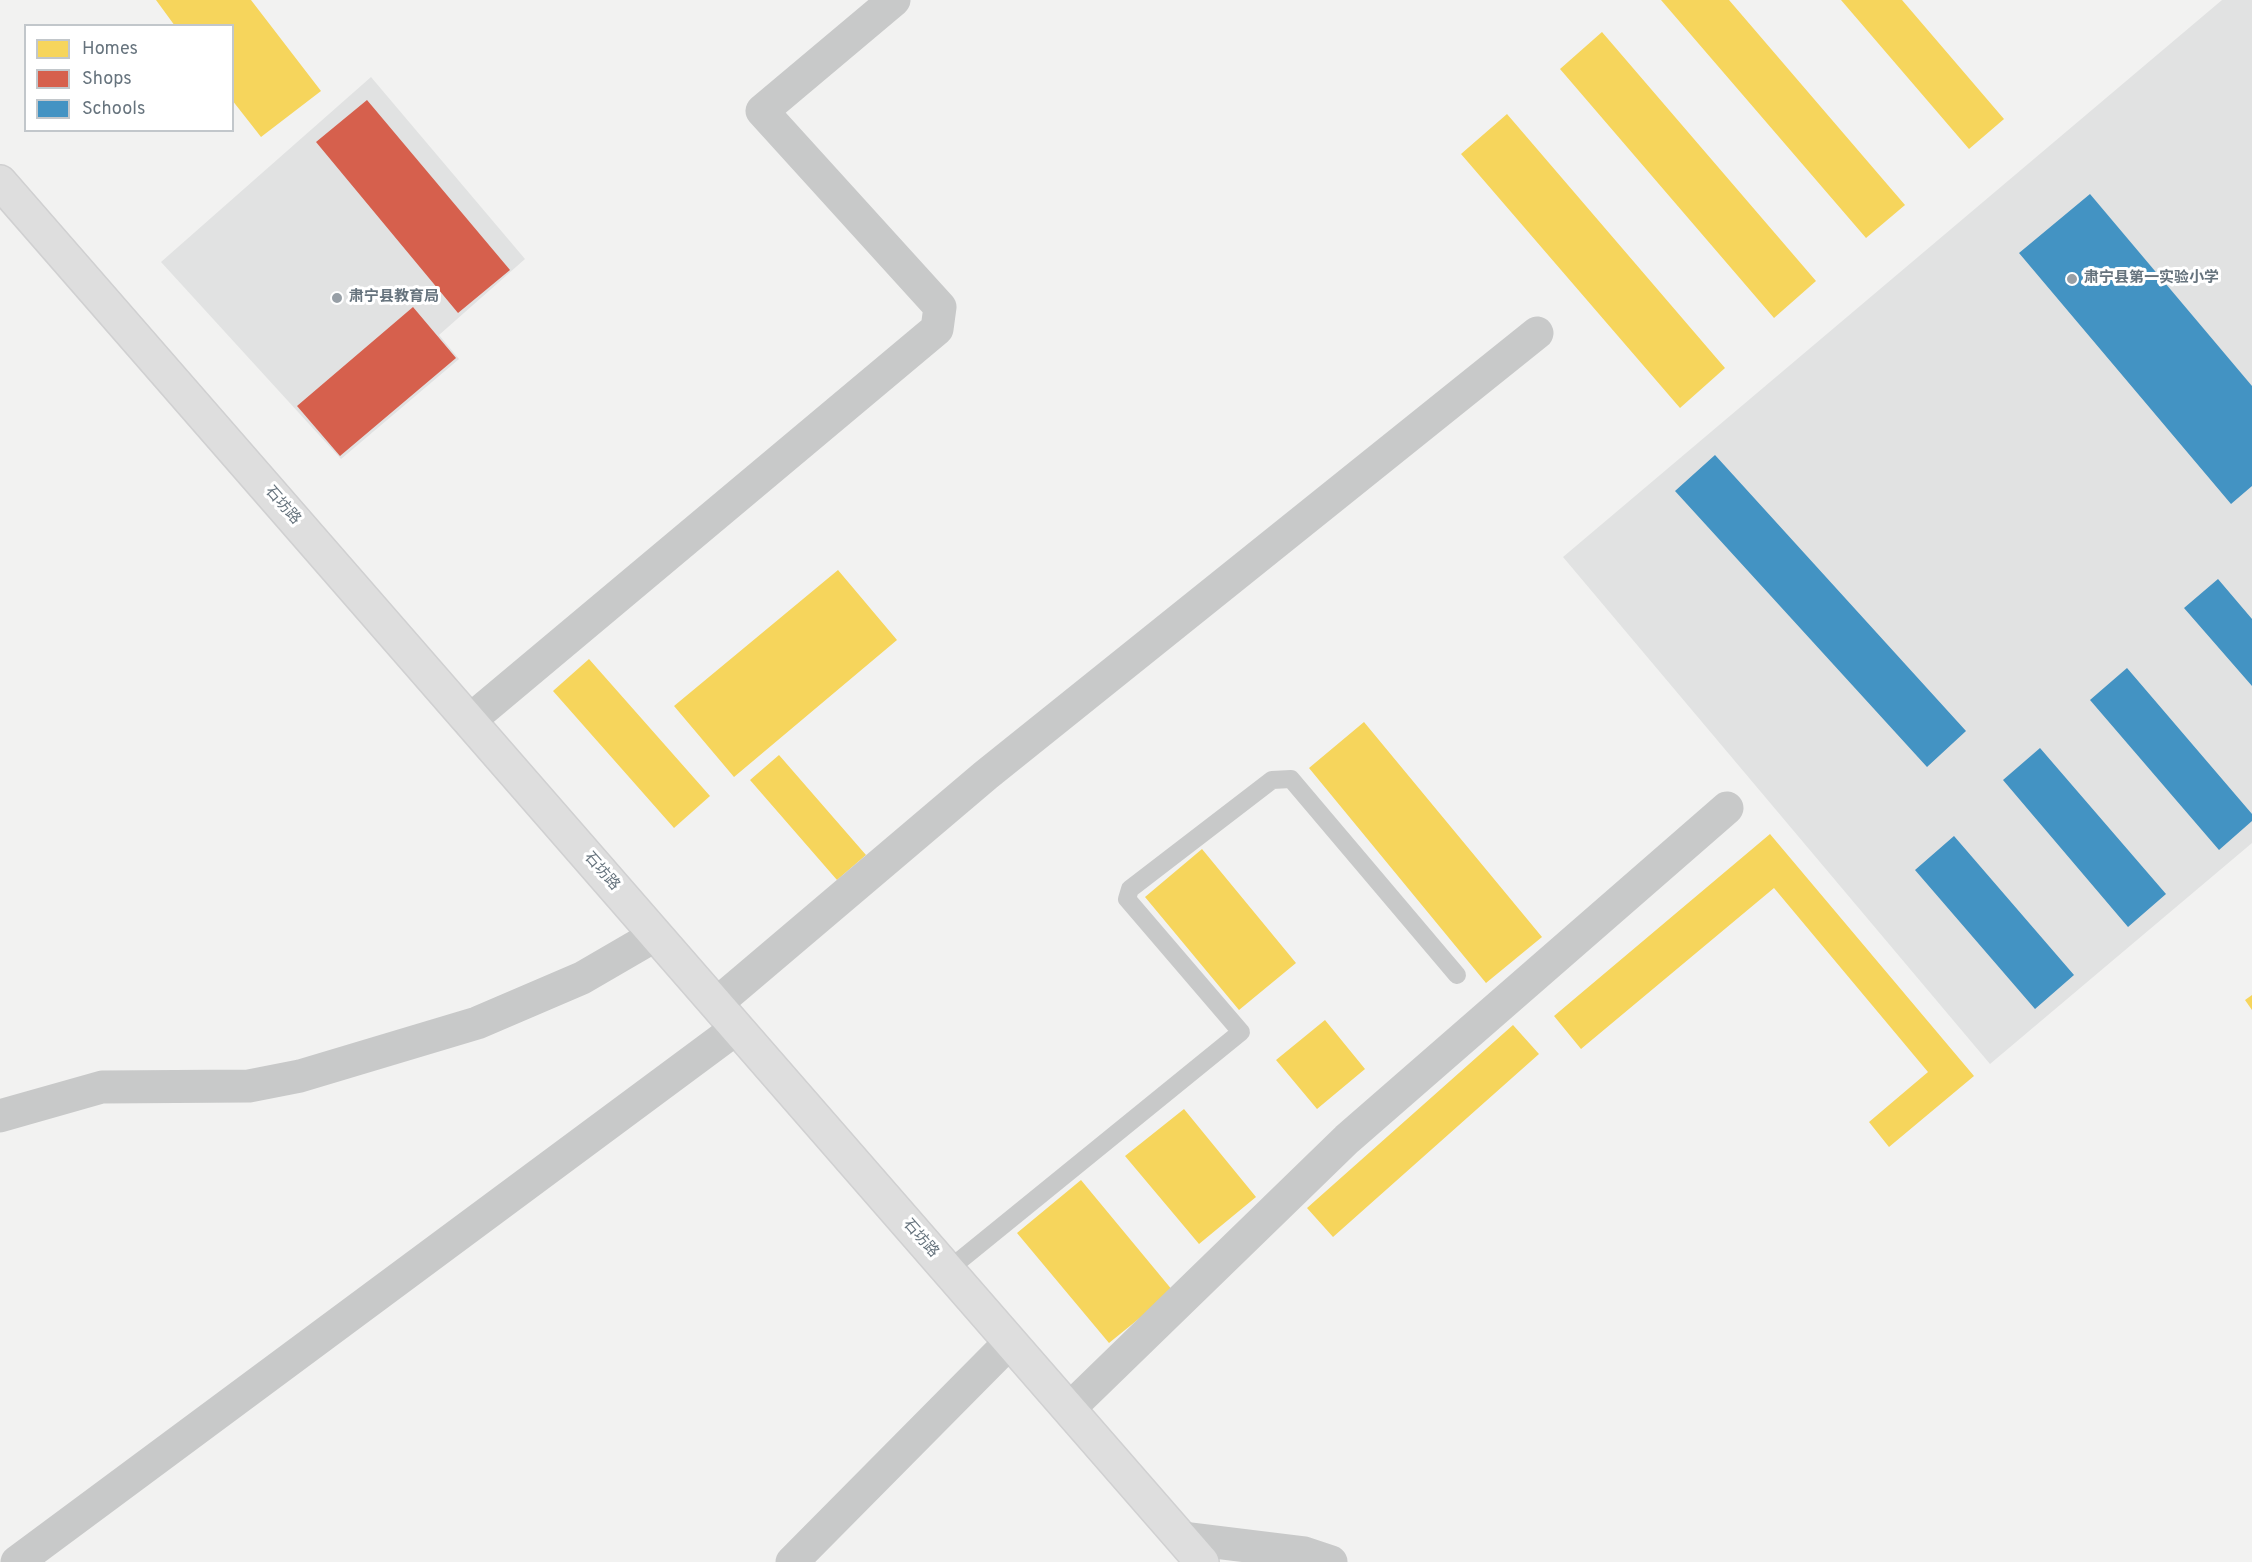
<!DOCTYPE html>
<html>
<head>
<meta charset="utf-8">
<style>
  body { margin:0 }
  #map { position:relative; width:2252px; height:1562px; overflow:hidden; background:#f2f2f1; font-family:Overpass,sans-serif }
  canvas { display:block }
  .legend { position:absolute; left:24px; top:24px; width:210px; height:108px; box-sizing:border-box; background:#fff; border:2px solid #c2c7cb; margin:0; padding:8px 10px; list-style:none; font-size:18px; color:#66737d }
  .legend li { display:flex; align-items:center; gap:12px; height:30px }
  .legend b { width:30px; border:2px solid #c2c7cb }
</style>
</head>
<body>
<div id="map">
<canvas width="2252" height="1562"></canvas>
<ul class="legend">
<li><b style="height:16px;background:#f6d55c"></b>Homes</li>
<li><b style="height:16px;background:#d6604d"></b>Shops</li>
<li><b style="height:16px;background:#4393c3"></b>Schools</li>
</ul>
</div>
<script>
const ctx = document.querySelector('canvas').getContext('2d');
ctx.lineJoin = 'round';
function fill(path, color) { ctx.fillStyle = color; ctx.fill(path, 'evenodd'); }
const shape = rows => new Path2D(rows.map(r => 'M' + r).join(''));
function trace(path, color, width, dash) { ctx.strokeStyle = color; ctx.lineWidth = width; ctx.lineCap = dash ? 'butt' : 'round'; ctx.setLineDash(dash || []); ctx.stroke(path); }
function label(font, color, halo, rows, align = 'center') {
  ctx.font = font + ' Overpass,"Noto Sans SC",sans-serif'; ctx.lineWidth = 6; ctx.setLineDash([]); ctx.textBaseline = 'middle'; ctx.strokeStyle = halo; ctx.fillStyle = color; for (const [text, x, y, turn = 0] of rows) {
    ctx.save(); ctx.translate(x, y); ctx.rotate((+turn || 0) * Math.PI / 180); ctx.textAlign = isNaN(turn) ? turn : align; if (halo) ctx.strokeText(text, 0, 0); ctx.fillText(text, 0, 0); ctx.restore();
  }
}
const built = shape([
  [2222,0,2252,0,2252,843,1990,1064,1563,557],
  [371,77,525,259,439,335,459,359,341,459,161,262]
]);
const homes = shape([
  [156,0,251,0,321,91,261,137,232,100,232,26,175,26],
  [1661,0,1729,0,1905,205,1866,238],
  [1841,0,1902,0,2004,119,1969,149],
  [1602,32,1816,281,1774,318,1560,69],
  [1507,114,1725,368,1680,408,1461,154],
  [838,570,897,640,734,777,674,706],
  [589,659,710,796,674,828,553,691],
  [1364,722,1542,937,1486,983,1309,768],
  [779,755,866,855,837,880,750,780],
  [1770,834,1974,1076,1889,1147,1869,1122,1928,1072,1774,888,1581,1049,1554,1016],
  [1202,849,1296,963,1239,1010,1145,897],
  [2252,995,2252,1010,2245,1000],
  [1325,1020,1365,1069,1317,1109,1276,1060],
  [1513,1025,1539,1054,1333,1237,1307,1208],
  [1184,1109,1256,1197,1199,1244,1125,1156],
  [1081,1180,1173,1291,1109,1343,1017,1233]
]);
const shops = shape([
  [367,100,510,270,458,313,316,142],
  [413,307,456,358,340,456,297,406]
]);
const schools = shape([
  [2090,194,2252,386,2252,486,2231,504,2019,253],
  [1715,455,1966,731,1927,767,1675,491],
  [2218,579,2252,619,2252,686,2184,608],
  [2127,668,2252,814,2252,821,2219,850,2090,700],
  [2040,748,2166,894,2128,927,2003,780],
  [1954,836,2074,975,2035,1009,1915,870]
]);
const lane = shape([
  [948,1270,1241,1032,1127,899,1130,889,1272,780,1291,779,1457,975]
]);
const street = shape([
  [469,721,937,329,940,307,762,111,894,0],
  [716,1004,986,775,1537,333],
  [0,1116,102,1087,249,1086,300,1076,477,1023,582,978,656,935],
  [1069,1409,1347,1139,1727,808],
  [1182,1538,1304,1553,1331,1562],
  [17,1562,737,1028],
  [792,1562,1010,1342]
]);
const secondary = shape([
  [0,182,1202,1562]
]);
const markers = [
  [2072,279,6,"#979fa6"],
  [337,298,6,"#979fa6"]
];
const poiNames = [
  ["肃宁县第一实验小学",2084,279],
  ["肃宁县教育局",349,298]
];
const streetNames = [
  ["石坊路",282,506,49],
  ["石坊路",601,872,49],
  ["石坊路",920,1239,49]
];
fill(built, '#e1e2e2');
fill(homes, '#f6d55c');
fill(shops, '#d6604d');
fill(schools, '#4393c3');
trace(secondary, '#d0d0d1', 36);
trace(lane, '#c8c9c9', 18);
trace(street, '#c8c9c9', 33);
trace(secondary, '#dedede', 33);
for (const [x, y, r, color] of markers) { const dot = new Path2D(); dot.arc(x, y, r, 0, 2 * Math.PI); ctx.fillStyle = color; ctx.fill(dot); trace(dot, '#fff', 2); }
label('bold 15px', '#66737d', '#fff', poiNames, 'left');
label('15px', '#66737d', '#fff', streetNames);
</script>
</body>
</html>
